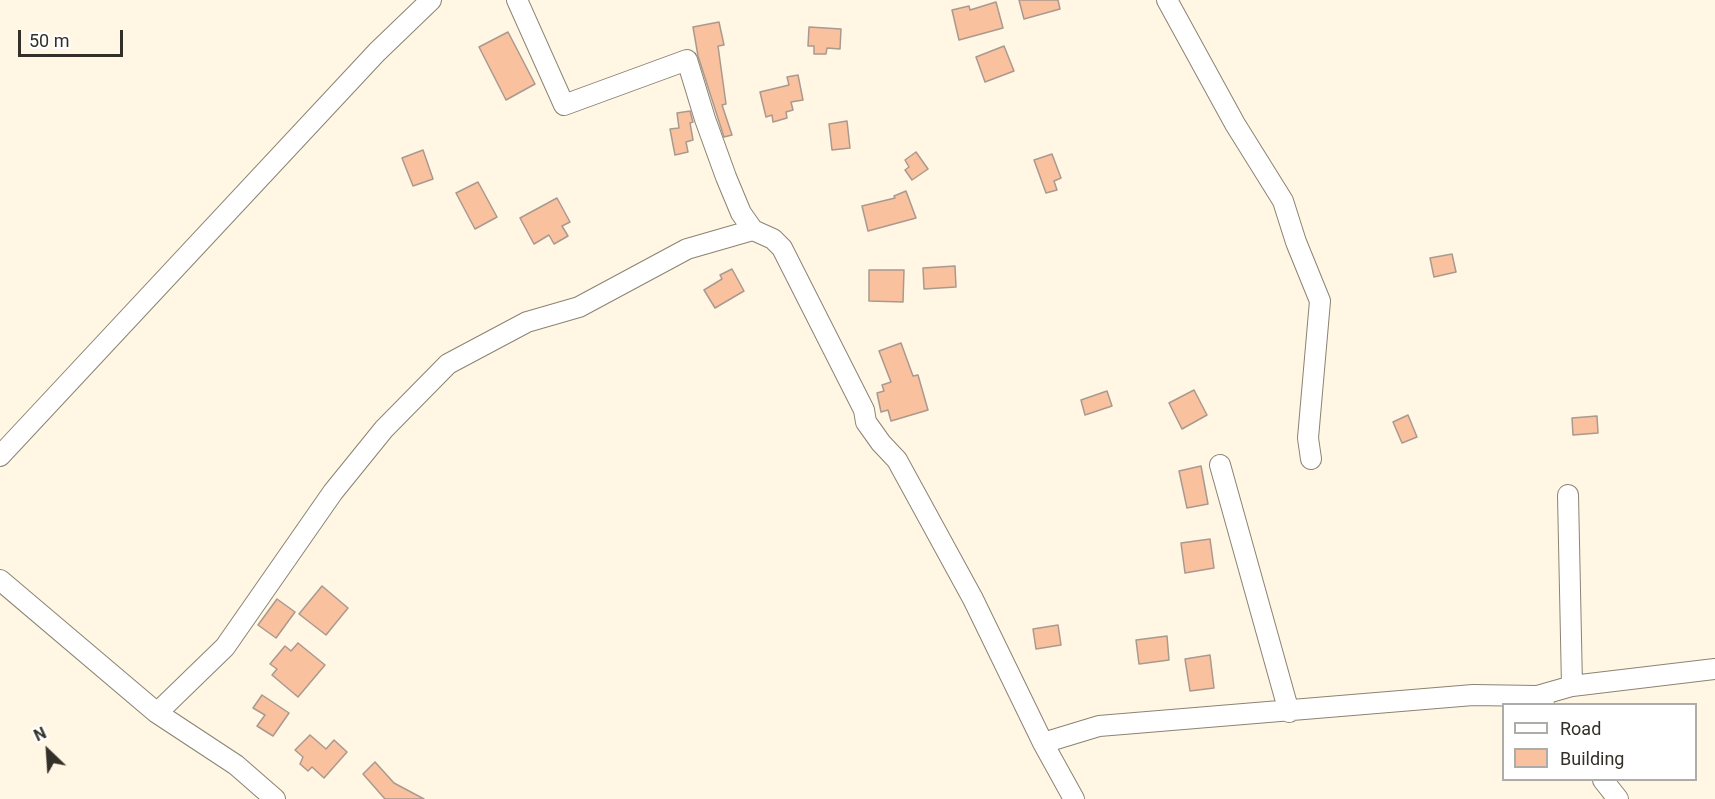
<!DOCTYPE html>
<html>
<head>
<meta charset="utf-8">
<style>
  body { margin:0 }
  #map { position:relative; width:1715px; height:799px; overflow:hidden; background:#fff6e4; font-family:Roboto,sans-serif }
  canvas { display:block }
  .legend { position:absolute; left:1502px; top:703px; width:195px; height:78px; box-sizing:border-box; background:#fff; border:2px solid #adaca9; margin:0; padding:8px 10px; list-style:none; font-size:18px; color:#333029 }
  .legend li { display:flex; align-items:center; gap:12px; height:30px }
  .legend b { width:30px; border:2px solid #adaca9 }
  .north { position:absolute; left:18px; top:721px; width:60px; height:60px; -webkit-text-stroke:4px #fff; paint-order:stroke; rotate:335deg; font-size:16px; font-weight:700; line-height:24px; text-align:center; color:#333029 }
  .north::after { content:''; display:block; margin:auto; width:21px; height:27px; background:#333029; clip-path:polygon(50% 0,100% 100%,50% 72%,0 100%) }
  .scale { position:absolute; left:18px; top:30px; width:105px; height:27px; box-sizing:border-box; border:3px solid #333029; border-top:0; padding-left:8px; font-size:18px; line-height:21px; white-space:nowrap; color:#333029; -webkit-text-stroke:4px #fff; paint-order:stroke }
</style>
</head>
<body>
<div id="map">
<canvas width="1715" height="799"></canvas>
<ul class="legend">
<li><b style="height:8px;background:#fff"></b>Road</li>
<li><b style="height:16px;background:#fac19f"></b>Building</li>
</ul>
<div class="north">N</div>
<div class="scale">50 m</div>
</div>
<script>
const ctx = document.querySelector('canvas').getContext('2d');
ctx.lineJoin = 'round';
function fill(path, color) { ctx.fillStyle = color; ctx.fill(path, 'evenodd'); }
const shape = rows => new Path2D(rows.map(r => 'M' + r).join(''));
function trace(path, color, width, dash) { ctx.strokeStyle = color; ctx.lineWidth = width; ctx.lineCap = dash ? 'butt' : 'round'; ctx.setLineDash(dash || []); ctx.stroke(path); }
const building = shape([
  [1019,0,1058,0,1060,9,1024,19,1019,0],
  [996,2,1003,28,959,40,952,10,969,6,970,10,996,2],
  [719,22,724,45,718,46,726,104,722,105,732,135,724,137,698,56,693,27,719,22],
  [809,27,841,29,840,49,827,48,826,54,814,54,814,46,808,46,809,27],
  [508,32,535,84,506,100,479,47,508,32],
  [1004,46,1014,71,985,82,976,57,1004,46],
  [798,75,803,100,791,102,793,110,786,112,787,118,773,122,772,115,766,117,760,92,789,85,787,77,798,75],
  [690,111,693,122,690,123,693,140,686,142,688,152,675,155,670,129,679,128,677,113,690,111],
  [847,121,850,148,832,150,829,124,847,121],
  [423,150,433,179,413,186,402,158,423,150],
  [916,152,928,169,912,180,905,170,909,167,905,160,916,152],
  [1052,154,1061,178,1054,181,1057,190,1046,193,1034,160,1052,154],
  [478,182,497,217,475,229,456,193,478,182],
  [906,191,916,218,868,231,862,206,895,198,894,196,906,191],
  [557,198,570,222,562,226,568,236,554,244,549,235,534,244,520,218,557,198],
  [1452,254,1456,272,1434,277,1430,258,1452,254],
  [955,266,956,287,924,289,923,268,955,266],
  [732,269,744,291,715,308,704,290,722,279,720,275,732,269],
  [869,270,904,270,903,302,869,301,869,270],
  [901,343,913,376,918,375,928,410,891,421,888,410,881,412,877,393,884,391,882,385,891,382,879,351,901,343],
  [1194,390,1207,415,1182,429,1169,403,1194,390],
  [1107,391,1112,406,1085,415,1081,400,1107,391],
  [1408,415,1417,437,1402,443,1393,422,1408,415],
  [1597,416,1598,433,1573,435,1572,418,1597,416],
  [1201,466,1208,504,1187,508,1179,471,1201,466],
  [1210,539,1214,568,1185,573,1181,543,1210,539],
  [322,586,348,608,326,635,299,614,322,586],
  [277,599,295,612,276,638,258,625,277,599],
  [1058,625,1061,645,1036,649,1033,629,1058,625],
  [1167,636,1169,660,1139,664,1136,640,1167,636],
  [298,643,325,665,298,697,272,675,277,669,270,664,285,646,291,651,298,643],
  [1210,655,1214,688,1190,691,1185,659,1210,655],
  [262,695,289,713,273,736,257,726,265,715,253,708,262,695],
  [310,735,326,749,334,740,347,752,324,778,312,767,308,771,300,764,303,757,295,750,310,735],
  [375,762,394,783,424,799,385,799,363,774,375,762]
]);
const minor = shape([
  [517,0,564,105,687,60,705,119,726,177,741,213,753,230],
  [1167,0,1235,124,1283,201,1296,242,1320,301,1308,438,1311,459],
  [0,456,377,52,431,0],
  [1220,465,1289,712],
  [1568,495,1572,686],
  [0,580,157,713,236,765,275,799],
  [1537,696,1572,686,1715,669],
  [157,713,225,647,333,492,384,429,448,364,527,322,579,307,687,249,753,230,773,239,782,248,864,410,866,422,881,443,897,460,973,599,1043,743,1074,799],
  [1043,743,1099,726,1473,695,1537,696,1544,704],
  [1603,780,1618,799]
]);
fill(building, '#fac19f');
trace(building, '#aa998f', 1.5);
trace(minor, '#8b8373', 22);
trace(minor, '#fff', 20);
</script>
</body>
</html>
